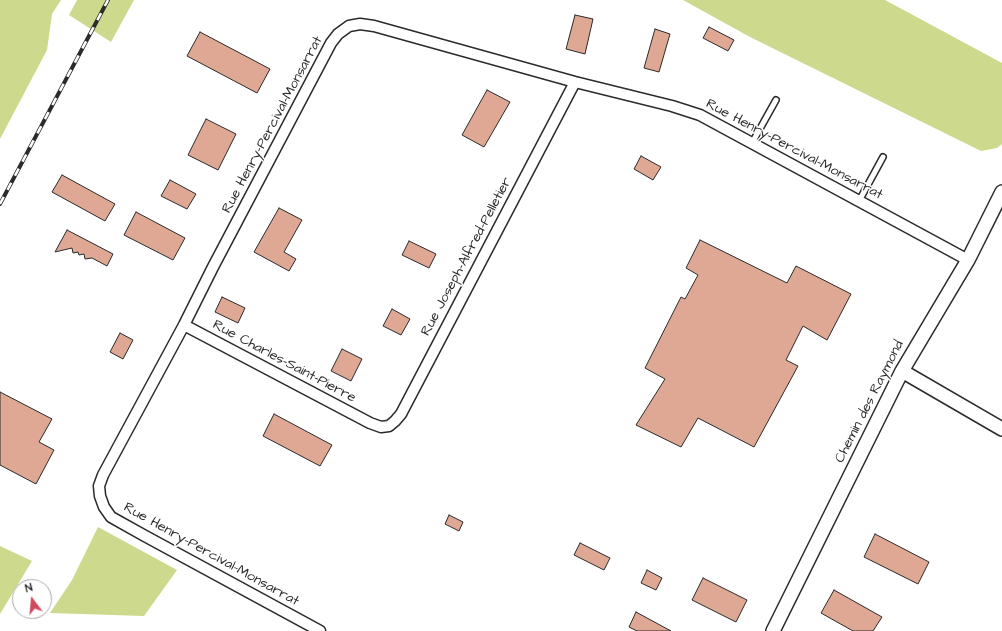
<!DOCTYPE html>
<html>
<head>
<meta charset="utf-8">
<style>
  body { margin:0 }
  #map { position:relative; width:1002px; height:631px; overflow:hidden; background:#fff; font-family:"Architects Daughter",sans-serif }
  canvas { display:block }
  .north { position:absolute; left:12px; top:579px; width:40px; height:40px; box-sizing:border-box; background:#fff; border:1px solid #aaa; border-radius:50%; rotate:344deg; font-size:11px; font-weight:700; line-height:16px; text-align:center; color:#2b2b2b }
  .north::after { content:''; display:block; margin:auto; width:14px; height:18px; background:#d1495b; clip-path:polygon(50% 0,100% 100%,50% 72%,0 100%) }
</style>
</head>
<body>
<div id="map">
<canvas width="1002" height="631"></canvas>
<div class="north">N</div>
</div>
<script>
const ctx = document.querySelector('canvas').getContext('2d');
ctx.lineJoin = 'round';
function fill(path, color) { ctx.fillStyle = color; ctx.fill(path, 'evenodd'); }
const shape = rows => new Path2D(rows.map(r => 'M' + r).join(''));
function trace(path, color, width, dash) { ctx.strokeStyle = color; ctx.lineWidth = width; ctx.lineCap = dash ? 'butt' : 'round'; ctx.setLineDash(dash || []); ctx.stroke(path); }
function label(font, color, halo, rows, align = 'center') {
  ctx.font = font + ' "Architects Daughter",sans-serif'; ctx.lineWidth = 3; ctx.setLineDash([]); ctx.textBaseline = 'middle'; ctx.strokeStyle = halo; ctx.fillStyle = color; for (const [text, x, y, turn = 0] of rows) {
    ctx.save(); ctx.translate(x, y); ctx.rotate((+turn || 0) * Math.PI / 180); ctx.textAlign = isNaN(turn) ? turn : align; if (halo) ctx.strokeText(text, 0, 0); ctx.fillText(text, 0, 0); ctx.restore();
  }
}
const green = shape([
  [0,0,61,0,52,14,47,50,0,139],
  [77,0,134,0,111,42,69,15],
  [683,0,885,0,1002,63,1002,144,997,148,981,151,750,37],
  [98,527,177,570,144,616,50,613,72,580],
  [0,546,32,561,0,614]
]);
const building = shape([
  [575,15,593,19,585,54,566,49,575,15],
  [709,27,734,40,728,51,703,38,709,27],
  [655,29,670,34,659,72,644,68,655,29],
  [200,32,270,69,257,93,187,56,200,32],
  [487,90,510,102,484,147,462,135,487,90],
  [206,119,236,134,218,170,188,155,206,119],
  [641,156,661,167,653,180,634,169,641,156],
  [62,175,115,204,105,221,52,192,62,175],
  [170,180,196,194,187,209,161,196,170,180],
  [279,208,302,220,284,252,296,259,289,271,254,252,279,208],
  [136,212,185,238,173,260,124,235,136,212],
  [67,230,113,254,107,266,92,258,85,259,84,254,79,255,78,252,73,253,72,248,55,252,67,230],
  [700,240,787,283,796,266,851,294,827,340,803,326,786,360,798,366,754,447,698,418,681,447,636,425,665,379,645,368,681,297,685,299,698,275,686,268,700,240],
  [409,241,436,254,429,268,402,255,409,241],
  [222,297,245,308,238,323,215,312,222,297],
  [392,309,410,319,401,335,383,326,392,309],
  [120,333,133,340,123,359,110,352,120,333],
  [342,349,362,359,351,381,331,371,342,349],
  [0,392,52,419,39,442,54,450,36,484,0,465,0,392],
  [274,414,332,445,320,466,263,436,274,414],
  [449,515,463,522,459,531,445,524,449,515],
  [875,534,929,562,918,584,864,557,875,534],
  [580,543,610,558,604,570,574,555,580,543],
  [647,570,662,578,656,590,641,583,647,570],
  [703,578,747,600,736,622,692,600,703,578],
  [834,590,882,617,873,631,853,631,821,613,834,590],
  [636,612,671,631,637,631,629,627,636,612]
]);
const service = shape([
  [752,143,776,100],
  [859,201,883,157]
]);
const minor = shape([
  [184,325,370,423,381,427,389,426,395,421,401,414,575,82],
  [320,631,145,536,111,517,104,507,100,496,99,486,103,475,184,325,213,267,331,43,338,34,349,26,360,24,374,26,575,82,672,106,700,115,968,260]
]);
const tertiary = shape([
  [902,371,1002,429],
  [773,631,902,371,968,260,1002,192]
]);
const rail = shape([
  [0,204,108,0]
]);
const streetNames = [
  ["Rue Henry-Percival-Monsarrat",273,125,-62],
  ["Rue Henry-Percival-Monsarrat",794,150,28],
  ["Rue Joseph-Alfred-Pelletier",467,257,-62],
  ["Rue Charles-Saint-Pierre",284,362,28],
  ["Chemin des Raymond",870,402,-63],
  ["Rue Henry-Percival-Monsarrat",211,555,29]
];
fill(green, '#cdd98c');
fill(building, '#dea894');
trace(building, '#2b2b2b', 1);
trace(service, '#2b2b2b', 8);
trace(minor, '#2b2b2b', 13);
trace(tertiary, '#2b2b2b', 16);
trace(service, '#fff', 5);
trace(minor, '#fff', 10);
trace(tertiary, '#fff', 13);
trace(rail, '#2b2b2b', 4);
trace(rail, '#fff', 2.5, [8]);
label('14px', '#2b2b2b', '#fff', streetNames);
</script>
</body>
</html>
